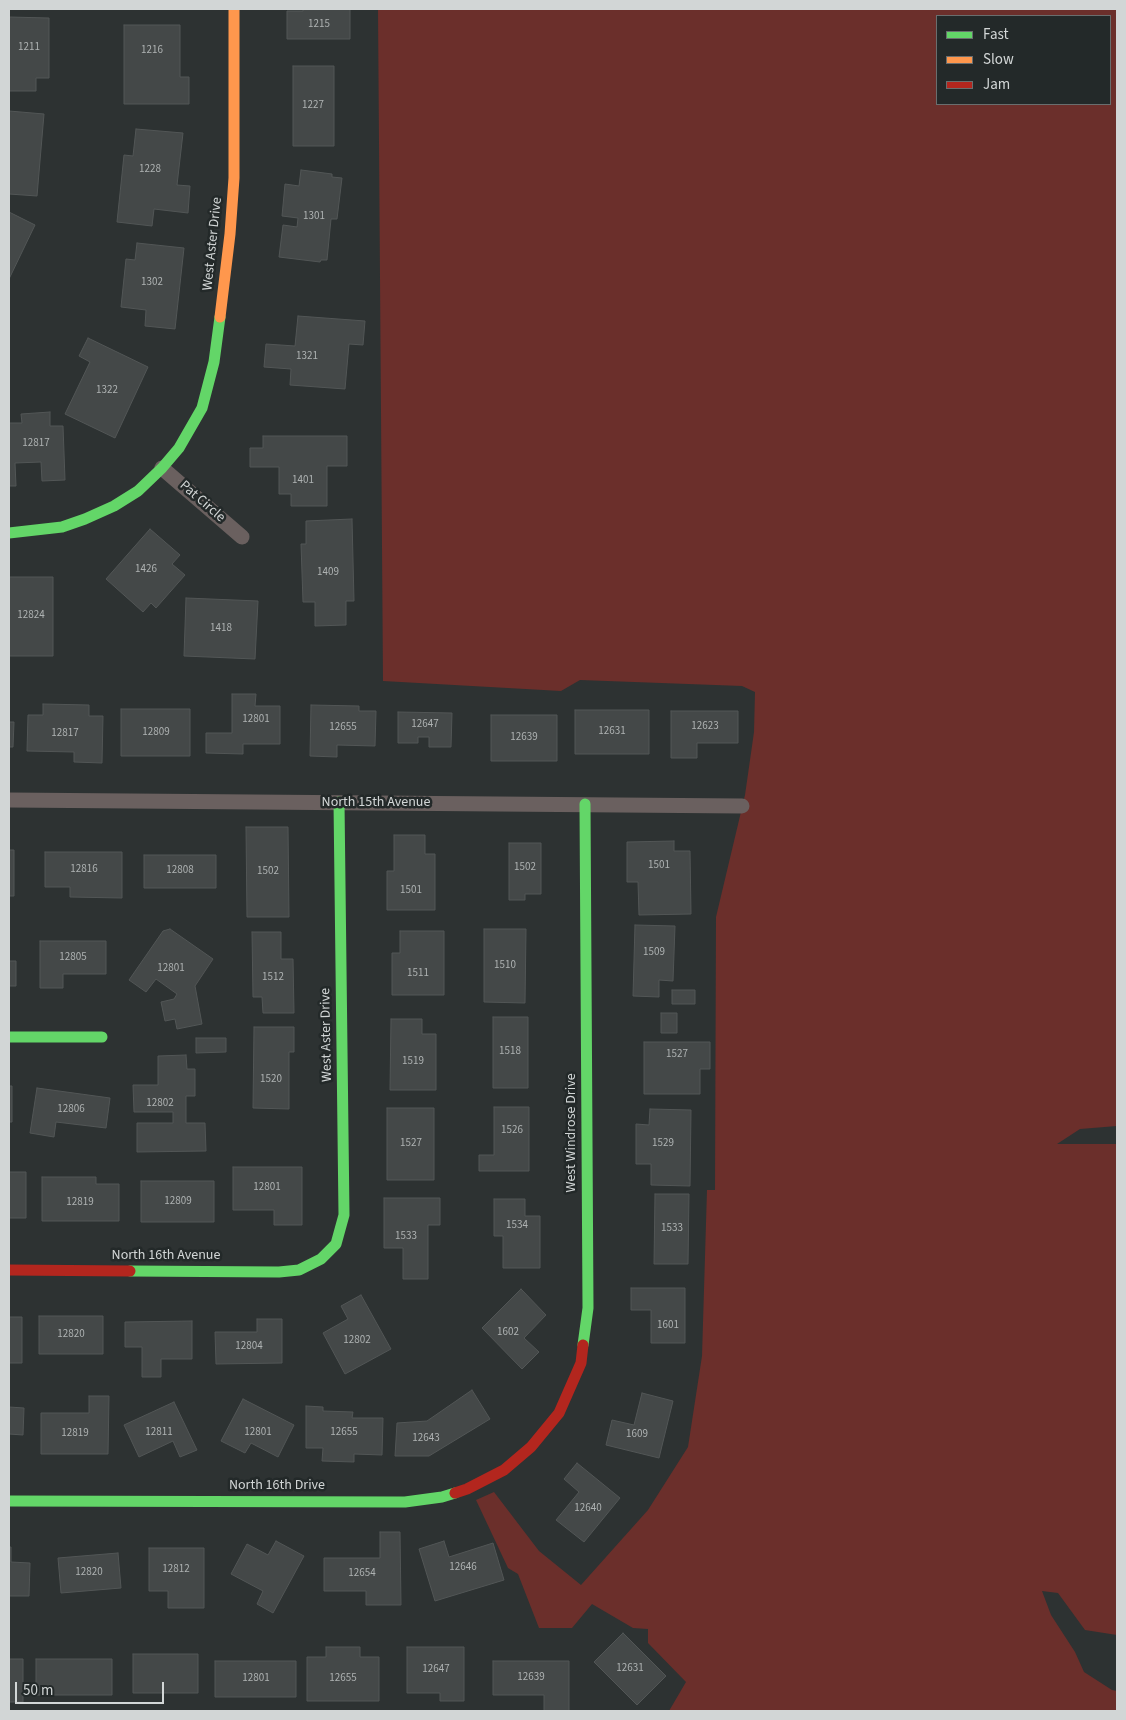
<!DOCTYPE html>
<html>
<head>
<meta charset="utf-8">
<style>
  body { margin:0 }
  #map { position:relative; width:1126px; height:1720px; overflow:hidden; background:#2d3232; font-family:"Source Sans 3",sans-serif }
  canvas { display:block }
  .frame { position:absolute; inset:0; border:10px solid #d2d6d6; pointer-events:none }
  .legend { position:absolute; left:936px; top:15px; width:175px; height:90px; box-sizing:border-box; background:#232929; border:1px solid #696e6e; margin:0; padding:6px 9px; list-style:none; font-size:15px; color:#d2d6d6 }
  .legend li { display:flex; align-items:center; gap:10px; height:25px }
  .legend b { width:25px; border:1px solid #696e6e }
  .scale { position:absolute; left:15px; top:1682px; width:149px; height:22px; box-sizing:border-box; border:2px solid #d2d6d6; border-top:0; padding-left:6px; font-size:15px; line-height:18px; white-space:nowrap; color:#d2d6d6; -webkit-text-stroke:4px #232929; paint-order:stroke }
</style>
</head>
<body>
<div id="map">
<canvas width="1126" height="1720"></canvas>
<div class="frame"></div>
<ul class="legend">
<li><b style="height:6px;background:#63d668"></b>Fast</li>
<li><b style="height:6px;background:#ff974d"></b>Slow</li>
<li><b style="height:6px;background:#b3261e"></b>Jam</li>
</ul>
<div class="scale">50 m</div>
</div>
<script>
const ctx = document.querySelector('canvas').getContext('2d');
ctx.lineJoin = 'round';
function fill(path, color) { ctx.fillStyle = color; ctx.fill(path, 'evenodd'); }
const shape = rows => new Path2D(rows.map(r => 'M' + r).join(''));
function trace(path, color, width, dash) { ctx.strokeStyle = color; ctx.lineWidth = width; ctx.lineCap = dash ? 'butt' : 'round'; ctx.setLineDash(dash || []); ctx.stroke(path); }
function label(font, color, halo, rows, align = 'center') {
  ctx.font = font + ' "Source Sans 3",sans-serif'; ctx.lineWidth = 5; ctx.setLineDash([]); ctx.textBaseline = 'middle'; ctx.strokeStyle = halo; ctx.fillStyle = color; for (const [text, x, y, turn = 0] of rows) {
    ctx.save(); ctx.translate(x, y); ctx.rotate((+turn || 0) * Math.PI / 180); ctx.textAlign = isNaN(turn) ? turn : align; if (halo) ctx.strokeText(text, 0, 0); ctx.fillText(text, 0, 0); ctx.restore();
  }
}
const green = shape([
  [378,9,1117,9,1117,1126,1080,1129,1057,1144,1117,1144,1117,1635,1085,1630,1058,1593,1042,1591,1051,1615,1075,1652,1084,1672,1112,1690,1117,1691,1117,1711,669,1711,686,1682,648,1643,648,1629,633,1628,592,1604,572,1628,539,1628,518,1574,508,1568,476,1500,494,1492,539,1551,581,1585,648,1510,688,1447,702,1356,707,1190,715,1190,716,917,745,795,754,732,755,692,742,686,580,680,561,691,383,681],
  [937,16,1110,16,1110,104,937,104]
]);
const building = shape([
  [303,9,350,9,350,39,287,39,287,11,303,11,303,9],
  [9,17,49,18,49,78,36,78,36,91,9,91,9,17],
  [124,25,180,25,180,77,189,77,189,104,124,104,124,25],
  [293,66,334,66,334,146,293,146,293,66],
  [9,111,44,114,37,196,9,194,9,111],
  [136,129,183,133,177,185,190,186,188,213,154,209,152,226,117,222,124,155,133,156,136,129],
  [301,170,332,174,332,177,342,178,337,219,331,219,327,260,321,260,320,262,279,257,283,225,297,227,298,218,282,216,285,184,299,186,301,170],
  [9,212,35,225,9,279,9,212],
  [137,243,184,248,175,329,145,326,146,310,121,307,126,259,135,260,137,243],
  [298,316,365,321,363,345,349,344,345,389,290,385,291,369,264,367,266,344,295,346,298,316],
  [88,338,148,367,115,438,65,414,90,362,79,356,88,338],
  [50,412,50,426,63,426,65,480,42,481,41,462,15,463,16,486,9,486,9,423,22,423,21,414,50,412],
  [263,436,347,436,347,466,327,466,327,506,291,506,291,494,279,494,279,467,250,467,250,448,263,448,263,436],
  [352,519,354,601,346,601,346,625,315,626,315,602,303,602,301,544,306,544,306,521,352,519],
  [150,529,180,555,172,564,185,575,156,608,151,603,143,612,106,579,150,529],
  [9,577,53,577,53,656,9,656,9,577],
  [186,598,258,601,255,659,184,656,186,598],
  [232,694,256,694,255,706,280,706,280,744,243,744,243,754,206,753,206,733,232,733,232,694],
  [43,704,89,705,89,716,103,716,102,763,74,762,74,752,27,751,28,715,43,715,43,704],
  [311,705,359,706,359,711,376,711,375,746,337,745,337,757,310,756,311,705],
  [121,709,190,709,190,756,121,756,121,709],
  [575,710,649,710,649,754,575,754,575,710],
  [671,711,738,711,738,743,697,743,697,758,671,758,671,711],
  [398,712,452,713,451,747,429,747,429,737,418,737,418,743,398,743,398,712],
  [491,715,557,715,557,761,491,761,491,715],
  [9,722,14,722,13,747,9,747,9,722],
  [246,827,288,827,289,917,247,917,246,827],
  [394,835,425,835,425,854,435,854,435,910,387,910,387,871,394,871,394,835],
  [674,841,674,851,690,851,691,914,639,915,638,882,627,882,627,842,674,841],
  [509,843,541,843,541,894,525,894,525,900,509,900,509,843],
  [9,850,14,850,14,896,9,896,9,850],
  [45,852,122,852,122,898,70,897,70,887,45,887,45,852],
  [144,855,216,855,216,888,144,888,144,855],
  [635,925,675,926,673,981,659,980,659,997,633,996,635,925],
  [170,929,213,959,195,986,202,1024,177,1029,175,1019,165,1021,161,1002,174,999,177,994,156,979,146,992,129,980,163,931,170,929],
  [484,929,526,929,525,1003,484,1002,484,929],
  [400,931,444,931,444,995,392,995,392,953,400,953,400,931],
  [252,932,281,932,281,959,293,959,294,1013,263,1013,262,997,253,997,252,932],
  [40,941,106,941,106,974,63,974,63,988,40,988,40,941],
  [9,961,16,961,16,986,9,986,9,961],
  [672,990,695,990,695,1004,672,1004,672,990],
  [661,1013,677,1013,677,1033,661,1033,661,1013],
  [493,1017,528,1017,528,1088,493,1088,493,1017],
  [391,1019,422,1019,422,1034,436,1034,436,1090,390,1090,391,1019],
  [254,1027,294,1027,294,1052,289,1052,289,1109,253,1108,254,1027],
  [196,1038,226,1038,226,1052,196,1053,196,1038],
  [644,1042,710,1042,710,1069,700,1069,700,1094,644,1094,644,1042],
  [186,1055,187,1069,195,1069,195,1096,186,1096,186,1123,205,1123,206,1151,137,1152,137,1123,173,1123,173,1112,134,1112,133,1085,158,1085,158,1056,186,1055],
  [9,1086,12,1086,12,1122,9,1122,9,1086],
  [37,1088,110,1098,106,1128,56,1122,54,1137,30,1133,37,1088],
  [494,1107,529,1107,529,1171,479,1171,479,1155,494,1155,494,1107],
  [387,1108,434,1108,434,1180,387,1180,387,1108],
  [650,1109,691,1110,690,1186,651,1185,651,1164,636,1164,636,1124,649,1125,650,1109],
  [233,1167,302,1167,302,1225,274,1225,274,1210,233,1210,233,1167],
  [9,1172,26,1172,26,1218,9,1218,9,1172],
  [42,1177,96,1177,96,1184,119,1184,119,1221,42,1221,42,1177],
  [141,1181,214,1181,214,1222,141,1222,141,1181],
  [655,1194,689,1194,688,1264,654,1264,655,1194],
  [384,1198,440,1198,440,1225,428,1225,428,1279,403,1279,403,1248,384,1248,384,1198],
  [494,1199,525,1199,525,1216,540,1216,540,1268,503,1268,503,1236,494,1236,494,1199],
  [631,1288,685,1288,685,1343,651,1343,651,1310,631,1310,631,1288],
  [521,1289,546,1315,524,1338,539,1352,522,1369,482,1328,521,1289],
  [361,1295,391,1349,345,1374,323,1333,348,1319,341,1306,361,1295],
  [39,1316,103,1316,103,1354,39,1354,39,1316],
  [9,1317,22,1317,22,1363,9,1363,9,1317],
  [257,1319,282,1319,282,1363,216,1364,215,1332,257,1332,257,1319],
  [192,1321,192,1359,161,1359,161,1377,142,1377,142,1347,125,1347,125,1322,192,1321],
  [472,1390,490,1419,429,1456,395,1456,397,1423,427,1421,472,1390],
  [642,1393,673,1401,659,1458,606,1445,612,1420,634,1425,642,1393],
  [89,1396,109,1396,108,1454,41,1454,41,1413,89,1413,89,1396],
  [243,1399,294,1425,278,1457,251,1443,245,1453,221,1441,243,1399],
  [174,1402,197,1450,180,1457,173,1441,139,1457,124,1425,174,1402],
  [306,1406,323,1407,323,1411,353,1412,352,1418,383,1418,382,1455,354,1454,354,1462,322,1461,323,1448,306,1448,306,1406],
  [9,1407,24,1408,23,1435,9,1434,9,1407],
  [577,1463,620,1498,584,1542,556,1520,579,1492,564,1479,577,1463],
  [380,1532,400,1532,401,1605,366,1605,366,1591,324,1591,324,1558,380,1558,380,1532],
  [276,1541,304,1556,273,1613,257,1604,263,1591,231,1574,247,1544,268,1555,276,1541],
  [444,1541,449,1557,493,1543,504,1580,435,1601,419,1549,444,1541],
  [9,1547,11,1547,11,1562,30,1563,29,1596,9,1596,9,1547],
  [149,1548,204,1548,204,1608,168,1608,168,1591,149,1591,149,1548],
  [118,1553,121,1588,61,1593,58,1558,118,1553],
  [623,1633,666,1676,637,1705,594,1662,623,1633],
  [326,1647,360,1647,360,1657,379,1657,379,1701,307,1701,307,1657,326,1657,326,1647],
  [407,1647,464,1647,464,1701,440,1701,440,1693,407,1693,407,1647],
  [133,1654,198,1654,198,1693,133,1693,133,1654],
  [9,1659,23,1659,23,1702,9,1702,9,1659],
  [36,1659,112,1659,112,1695,36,1695,36,1659],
  [215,1661,296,1661,296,1697,215,1697,215,1661],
  [493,1661,569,1661,569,1711,544,1711,544,1695,493,1695,493,1661]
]);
const street = shape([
  [162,468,242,537],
  [9,800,742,806]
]);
const fast = shape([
  [9,533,62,527,85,519,114,506,138,491,162,468,179,448,202,408,214,362,220,317],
  [9,1037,102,1037],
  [130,1271,279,1272,299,1270,321,1259,336,1244,344,1215,339,802],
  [583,1345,588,1308,585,804],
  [9,1501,405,1502,442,1497,455,1493]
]);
const slow = shape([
  [220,317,230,234,234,178,234,9]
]);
const jam = shape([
  [9,1270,130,1271],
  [455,1493,467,1489,504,1470,531,1447,559,1413,581,1363,583,1345]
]);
const numberNames = [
  ["1215",319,25],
  ["1211",29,48],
  ["1216",152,51],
  ["1227",313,106],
  ["1228",150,170],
  ["1301",314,217],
  ["1302",152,283],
  ["1321",307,357],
  ["1322",107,391],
  ["12817",36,444],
  ["1401",303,481],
  ["1426",146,570],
  ["1409",328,573],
  ["12824",31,616],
  ["1418",221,629],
  ["12801",256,720],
  ["12647",425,725],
  ["12623",705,727],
  ["12655",343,728],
  ["12631",612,732],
  ["12809",156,733],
  ["12817",65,734],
  ["12639",524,738],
  ["1501",659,866],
  ["1502",525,868],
  ["12816",84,870],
  ["12808",180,871],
  ["1502",268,872],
  ["1501",411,891],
  ["1509",654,953],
  ["12805",73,958],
  ["1510",505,966],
  ["12801",171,969],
  ["1511",418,974],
  ["1512",273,978],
  ["1518",510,1052],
  ["1527",677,1055],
  ["1519",413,1062],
  ["1520",271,1080],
  ["12802",160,1104],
  ["12806",71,1110],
  ["1526",512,1131],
  ["1527",411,1144],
  ["1529",663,1144],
  ["12801",267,1188],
  ["12809",178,1202],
  ["12819",80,1203],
  ["1534",517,1226],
  ["1533",672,1229],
  ["1533",406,1237],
  ["1601",668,1326],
  ["1602",508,1333],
  ["12820",71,1335],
  ["12802",357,1341],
  ["12804",249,1347],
  ["12811",159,1433],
  ["12801",258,1433],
  ["12655",344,1433],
  ["12819",75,1434],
  ["1609",637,1435],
  ["12643",426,1439],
  ["12640",588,1509],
  ["12646",463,1568],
  ["12812",176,1570],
  ["12820",89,1573],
  ["12654",362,1574],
  ["12631",630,1669],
  ["12647",436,1670],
  ["12639",531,1678],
  ["12801",256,1679],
  ["12655",343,1679]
];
const streetNames = [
  ["West Aster Drive",213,244,-84],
  ["Pat Circle",202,502,41],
  ["North 15th Avenue",376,803],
  ["West Aster Drive",327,1035,-91],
  ["West Windrose Drive",572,1133,-90],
  ["North 16th Avenue",166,1256],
  ["North 16th Drive",277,1486]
];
fill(green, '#6b2f2b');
fill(building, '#444848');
trace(building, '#525656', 1);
trace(street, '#6a605f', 15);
trace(fast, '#63d668', 11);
trace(slow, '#ff974d', 11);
trace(jam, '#b3261e', 11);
label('11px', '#aeb2b2', null, numberNames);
label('14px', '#d2d6d6', '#232929', streetNames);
</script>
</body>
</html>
